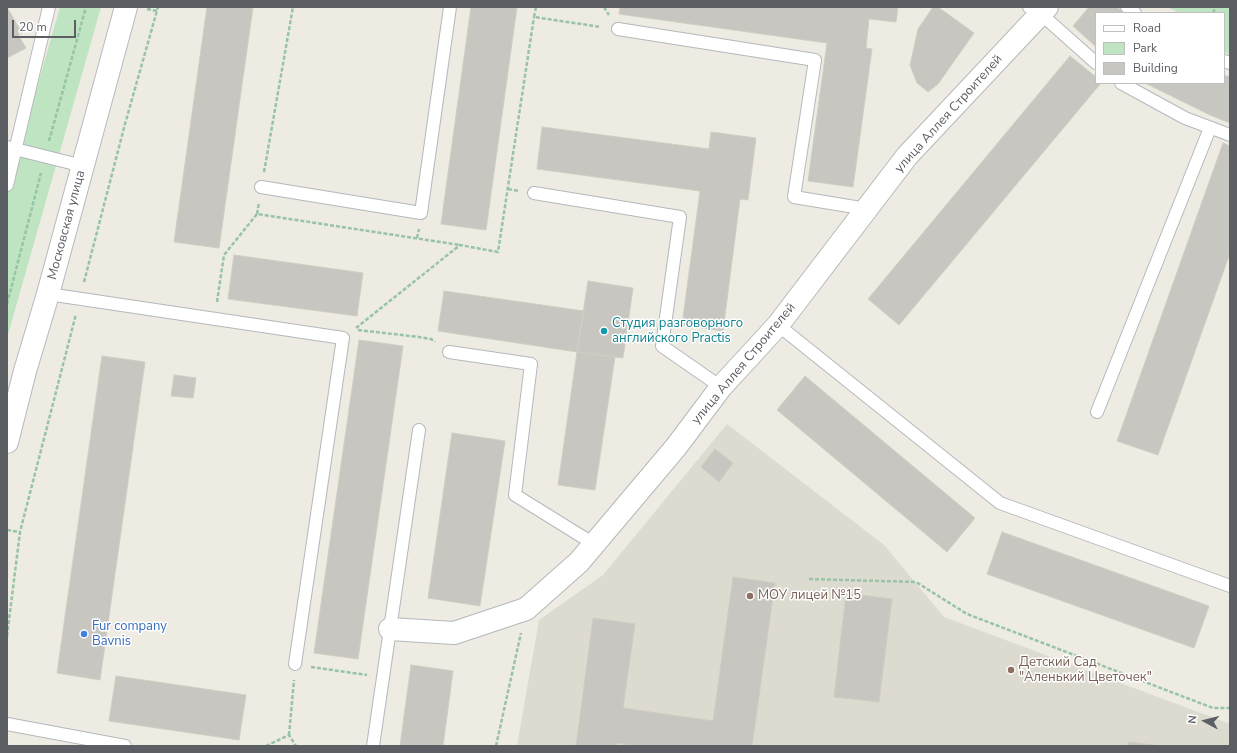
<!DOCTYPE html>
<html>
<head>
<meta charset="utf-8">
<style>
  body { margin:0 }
  #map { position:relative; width:1237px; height:753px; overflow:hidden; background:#edebe2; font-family:"Nunito Sans",sans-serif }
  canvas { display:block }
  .frame { position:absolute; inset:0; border:8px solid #5b5e63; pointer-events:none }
  .legend { position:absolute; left:1095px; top:12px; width:130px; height:72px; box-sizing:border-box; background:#fff; border:1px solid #bdbfc1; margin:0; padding:5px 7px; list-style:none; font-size:12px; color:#5b5e63 }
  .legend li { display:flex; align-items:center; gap:8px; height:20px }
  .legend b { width:20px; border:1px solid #bdbfc1 }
  .north { position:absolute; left:1185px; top:701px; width:40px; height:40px; -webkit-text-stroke:3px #fff; paint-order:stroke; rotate:277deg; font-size:11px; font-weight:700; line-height:16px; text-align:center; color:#5b5e63 }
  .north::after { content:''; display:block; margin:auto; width:14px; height:18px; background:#5b5e63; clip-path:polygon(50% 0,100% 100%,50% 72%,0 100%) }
  .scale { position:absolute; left:12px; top:20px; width:64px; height:18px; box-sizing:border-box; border:2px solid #5b5e63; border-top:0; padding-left:5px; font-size:12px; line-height:14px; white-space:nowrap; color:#5b5e63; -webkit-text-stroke:3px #fff; paint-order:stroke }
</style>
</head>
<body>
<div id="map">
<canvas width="1237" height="753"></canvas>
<div class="frame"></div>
<ul class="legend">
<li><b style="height:5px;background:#fff"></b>Road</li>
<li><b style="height:11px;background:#bfe4c2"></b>Park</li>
<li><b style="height:11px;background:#c8c6c0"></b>Building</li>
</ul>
<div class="north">N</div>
<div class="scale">20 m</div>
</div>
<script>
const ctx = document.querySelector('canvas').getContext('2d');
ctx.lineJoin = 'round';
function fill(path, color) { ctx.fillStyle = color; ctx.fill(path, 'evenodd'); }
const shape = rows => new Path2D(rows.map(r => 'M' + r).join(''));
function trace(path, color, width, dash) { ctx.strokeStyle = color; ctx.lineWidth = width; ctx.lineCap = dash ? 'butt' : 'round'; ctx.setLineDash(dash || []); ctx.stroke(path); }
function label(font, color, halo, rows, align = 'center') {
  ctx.font = font + ' "Nunito Sans",sans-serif'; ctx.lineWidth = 3; ctx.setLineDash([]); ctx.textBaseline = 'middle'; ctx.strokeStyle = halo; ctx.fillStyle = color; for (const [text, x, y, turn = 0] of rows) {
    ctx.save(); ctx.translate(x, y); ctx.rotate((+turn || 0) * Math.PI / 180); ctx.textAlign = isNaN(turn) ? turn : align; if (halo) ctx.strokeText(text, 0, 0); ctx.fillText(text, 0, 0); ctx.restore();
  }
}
const education = shape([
  [727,424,884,545,944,617,1230,724,1230,746,517,746,539,620,603,575]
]);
const green = shape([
  [60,7,101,7,7,338,7,191],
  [1167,7,1230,7,1230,55,1224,52,1224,13,1180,13]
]);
const building = shape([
  [7,7,22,33,18,35,26,48,7,58,7,7],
  [207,7,253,7,219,248,174,242,207,7],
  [471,7,517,7,486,230,441,224,471,7],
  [620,7,898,7,896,22,869,19,866,48,872,49,853,187,808,181,827,43,619,14,620,7],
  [933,7,938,7,974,33,938,84,928,92,917,83,910,65,918,29,933,7],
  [1089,7,1117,7,1124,13,1096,13,1096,47,1073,26,1089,7],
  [1070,56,1096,77,1096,83,1101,83,899,325,868,299,1070,56],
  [1224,75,1230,77,1230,123,1210,115,1145,83,1224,83,1224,75],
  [542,127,709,149,711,132,756,138,748,200,740,199,723,331,682,325,700,191,537,169,542,127],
  [1223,143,1230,146,1230,253,1158,455,1117,441,1223,143],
  [234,255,363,273,357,316,228,299,234,255],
  [588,281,633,288,623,358,577,352,588,281],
  [444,291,584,311,577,352,438,331,444,291],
  [359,340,403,346,358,659,314,653,359,340],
  [577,352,615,357,595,490,558,485,577,352],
  [102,356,145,362,100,680,57,673,102,356],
  [174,375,196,378,193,398,171,396,174,375],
  [805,376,975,518,947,552,777,410,805,376],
  [452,433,505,441,480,606,428,598,452,433],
  [715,449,733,463,719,482,701,467,715,449],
  [1002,532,1209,606,1194,648,987,574,1002,532],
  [733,577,775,583,752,746,636,746,617,743,616,746,576,746,593,618,635,624,623,708,713,721,733,577],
  [846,593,892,599,879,702,834,697,846,593],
  [411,665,453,671,443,746,400,746,411,665],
  [116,676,246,695,239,740,109,721,116,676],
  [1129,742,1161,746,1128,746,1129,742]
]);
const path = shape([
  [536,7,534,17,601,27],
  [604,7,609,15],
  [147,9,157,11],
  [1213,13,1216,7],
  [49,141,86,7],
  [264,172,293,7],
  [508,189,519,191],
  [257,214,259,202],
  [417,238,419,229],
  [84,282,125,124,158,7],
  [217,302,224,255,257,214,460,245],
  [7,304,41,173],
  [356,328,460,245,498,252,534,17],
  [358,330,419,337,431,339,435,342],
  [7,530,20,532],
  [809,579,916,582,967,614,1213,708,1230,708],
  [7,636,20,532,76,314],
  [311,667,367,675],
  [289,735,294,680],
  [266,746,289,735,296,746],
  [496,746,521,633]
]);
const lane = shape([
  [1029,7,1041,14,1096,63],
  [1127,7,1135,13],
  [618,29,815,60,794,197,867,209],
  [1224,61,1230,63],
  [1121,83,1185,118,1230,135],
  [7,147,83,166],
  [7,185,49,7],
  [261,187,421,213,450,7],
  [534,193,680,217,662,346,721,387],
  [48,294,343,338,295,664],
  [778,325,1000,503,1230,586],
  [449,352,531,364,515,495,594,544],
  [1097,412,1210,128],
  [7,724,125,746],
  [373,746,419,430]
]);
const street = shape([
  [390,629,454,633,526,609,579,562,676,447,721,387,778,325,907,156,1047,7]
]);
const secondary = shape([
  [7,442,25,371,48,294,126,7]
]);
const markers = [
  [604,331,4,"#0f9aa8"],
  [750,596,4,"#8d6e63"],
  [84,634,4,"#3f7fe0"],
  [1011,670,4,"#8d6e63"]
];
const streetNames = [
  ["улица Аллея Строителей",949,114,-48],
  ["Московская улица",67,225,-75],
  ["улица Аллея Строителей",744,364,-50]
];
const cultureNames = [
  ["Студия разговорного",612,324],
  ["английского Practis",612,339]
];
const educationNames = [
  ["МОУ лицей №15",758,596],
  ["Детский Сад",1019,663],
  ["\"Аленький Цветочек\"",1019,678]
];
const shopNames = [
  ["Fur company",92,627],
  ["Bavnis",92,642]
];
fill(education, '#dddad0');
fill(green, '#bfe4c2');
fill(building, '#c8c6c0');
trace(building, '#d1cdc1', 1);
trace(lane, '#b5b8bc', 14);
trace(street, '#b5b8bc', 24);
trace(secondary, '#b6b9be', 24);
trace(path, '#97c3a6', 2.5, [4, 2]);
trace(lane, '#fff', 12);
trace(street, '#fff', 22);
trace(secondary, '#fff', 22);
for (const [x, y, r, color] of markers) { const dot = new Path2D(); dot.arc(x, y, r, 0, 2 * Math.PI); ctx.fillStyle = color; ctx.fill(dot); trace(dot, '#fff', 1.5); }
label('13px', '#5b5e63', '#fff', streetNames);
label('13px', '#0d838f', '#fff', cultureNames, 'left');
label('13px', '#785e54', '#fff', educationNames, 'left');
label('13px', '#366cbe', '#fff', shopNames, 'left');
</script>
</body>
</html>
